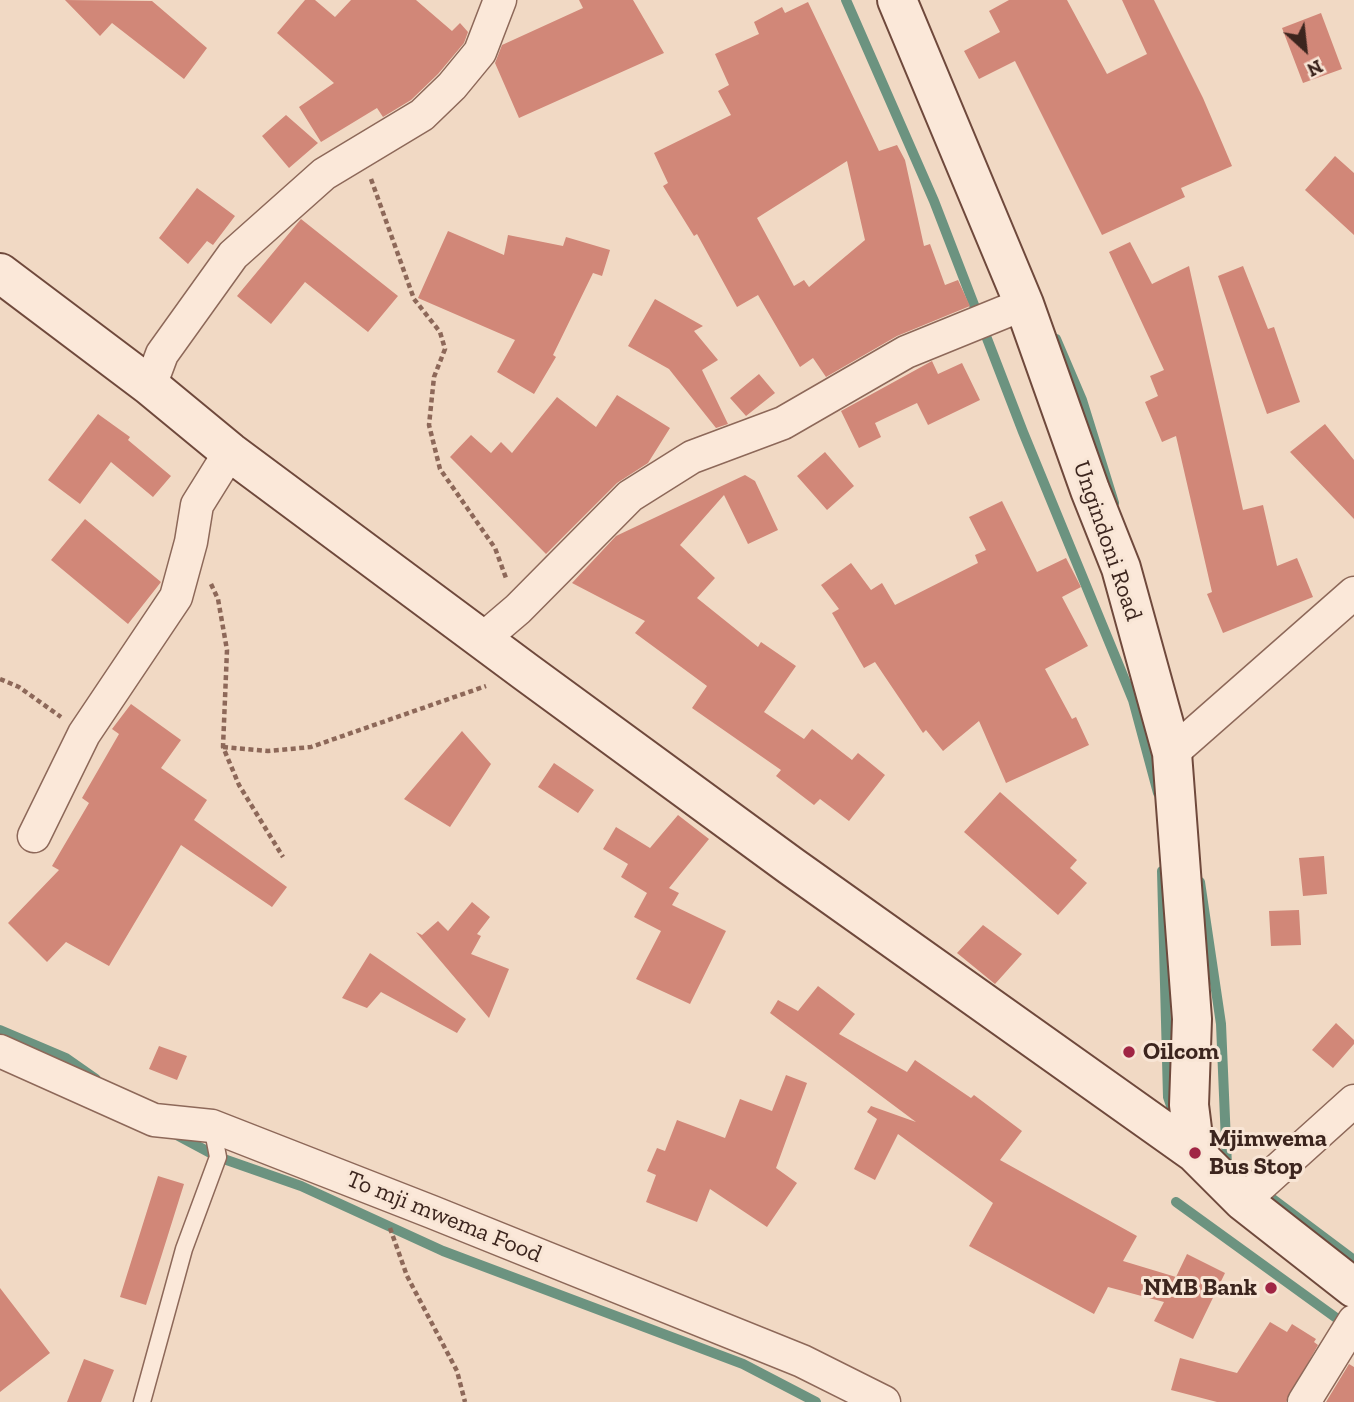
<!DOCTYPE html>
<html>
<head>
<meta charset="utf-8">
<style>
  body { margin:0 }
  #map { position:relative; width:1354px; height:1402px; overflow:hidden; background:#f1d9c4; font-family:"Zilla Slab",serif }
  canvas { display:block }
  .north { position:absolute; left:1270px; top:14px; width:70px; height:70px; -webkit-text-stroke:5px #f8e5d5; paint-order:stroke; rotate:153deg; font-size:19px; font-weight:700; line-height:28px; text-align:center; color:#3c251e }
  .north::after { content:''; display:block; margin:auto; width:24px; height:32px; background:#3c251e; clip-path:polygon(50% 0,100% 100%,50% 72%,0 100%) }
</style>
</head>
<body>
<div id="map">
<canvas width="1354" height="1402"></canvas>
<div class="north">N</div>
</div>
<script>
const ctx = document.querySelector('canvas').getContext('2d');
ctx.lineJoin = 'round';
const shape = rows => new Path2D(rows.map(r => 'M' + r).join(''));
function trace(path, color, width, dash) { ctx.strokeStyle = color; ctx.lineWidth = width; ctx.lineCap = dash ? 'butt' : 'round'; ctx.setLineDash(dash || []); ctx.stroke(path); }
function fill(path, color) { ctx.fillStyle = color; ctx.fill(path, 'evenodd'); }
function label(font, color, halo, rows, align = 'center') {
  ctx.font = font + ' "Zilla Slab",serif'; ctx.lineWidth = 6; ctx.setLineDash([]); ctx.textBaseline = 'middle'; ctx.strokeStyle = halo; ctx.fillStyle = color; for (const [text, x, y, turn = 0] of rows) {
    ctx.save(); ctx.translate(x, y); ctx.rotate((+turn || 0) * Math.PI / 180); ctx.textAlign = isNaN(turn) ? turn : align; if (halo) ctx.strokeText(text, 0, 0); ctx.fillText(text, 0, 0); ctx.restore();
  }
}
const stream = shape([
  [846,0,934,201,1023,432,1133,700,1158,793],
  [1056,339,1082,400,1114,503],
  [1162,871,1168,1097,1174,1114],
  [1200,882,1221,1024,1227,1166,1230,1169],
  [0,1030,66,1058,96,1079],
  [175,1134,218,1157,301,1186,443,1251,743,1364,816,1402],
  [1262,1191,1354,1260],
  [1176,1202,1346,1325]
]);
const building = shape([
  [65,0,152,1,207,48,184,79,112,23,100,36],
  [305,0,315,0,335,17,351,0,416,0,452,31,460,23,468,32,464,43,438,74,411,100,383,117,377,108,321,142,299,107,334,83,277,33],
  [579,0,633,0,664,53,519,118,495,63,502,45,583,8],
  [1009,0,1067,0,1107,74,1147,54,1122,0,1154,0,1203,98,1232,166,1181,188,1185,197,1102,235,1015,61,979,79,964,51,1000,32,989,11],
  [808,2,879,151,897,145,905,160,924,246,930,244,945,285,958,280,970,306,897,336,826,377,813,358,800,367,758,295,737,307,697,234,694,236,663,186,668,183,654,153,731,115,718,91,729,85,715,54,759,34,754,22,782,7,785,13],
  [847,161,865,240,809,287,804,280,794,286,757,218],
  [1321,13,1342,69,1303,83,1282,28],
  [286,115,318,143,289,168,262,136],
  [1335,156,1354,173,1354,235,1305,190],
  [197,188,235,216,213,245,207,241,188,264,159,238],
  [301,219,398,296,368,332,305,282,271,324,237,296],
  [448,231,504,255,508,235,563,246,566,237,610,250,602,276,593,273,553,355,556,357,534,394,497,372,515,340,418,298],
  [1130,242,1152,284,1189,266,1243,510,1263,505,1277,566,1297,558,1313,597,1223,633,1207,594,1212,592,1176,436,1162,442,1145,402,1158,396,1150,376,1164,370,1109,252],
  [1243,266,1268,329,1274,327,1300,402,1267,414,1218,276],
  [655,299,703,326,694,331,718,360,702,370,728,424,716,428,669,369,628,346],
  [932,361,938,374,962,363,980,400,928,425,917,403,875,423,881,437,859,448,841,411],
  [759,374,775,393,746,416,730,398],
  [617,395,670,428,648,463,617,483,546,554,450,457,471,435,491,453,501,442,512,453,557,397,596,427],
  [98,414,130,437,128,440,171,476,153,497,111,462,80,504,48,480],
  [1325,424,1354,460,1354,519,1290,452],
  [825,452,854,486,827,510,797,476],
  [745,475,755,481,778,530,748,544,724,495,680,545,715,578,697,598,758,647,761,642,796,666,764,712,804,739,812,729,852,760,858,753,885,775,849,821,820,799,814,805,776,776,781,770,692,708,707,686,635,633,645,621,572,583,616,536],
  [1002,501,1037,572,1066,558,1081,587,1062,597,1088,646,1045,669,1072,719,1076,717,1089,745,1006,783,979,721,943,751,926,730,923,733,875,662,864,668,832,613,839,609,821,585,851,563,871,590,882,583,895,605,978,563,975,555,986,550,969,517],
  [85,519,161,582,128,624,51,560],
  [131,704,181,740,161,768,207,800,194,820,287,887,272,907,181,845,109,966,66,942,47,962,8,923,59,870,52,866,89,803,82,798,119,734,112,729],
  [462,731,491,764,450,827,404,799],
  [554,763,594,790,578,813,538,787],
  [1000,792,1077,860,1070,868,1087,883,1058,915,964,832],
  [678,815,709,839,669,888,679,893,672,905,726,931,690,1004,636,979,661,931,634,917,647,893,621,877,628,864,603,849,616,827,650,848],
  [1324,856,1327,894,1303,896,1299,858],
  [472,902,490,917,477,934,481,936,471,954,509,969,489,1018,416,932,422,935,438,921,448,931],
  [1299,910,1301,945,1271,946,1269,911],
  [983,925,1022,954,995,984,957,953],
  [370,953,466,1019,457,1033,381,992,367,1008,342,998],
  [818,986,855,1014,839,1034,907,1072,915,1060,971,1098,974,1095,1022,1131,1000,1160,1137,1236,1123,1261,1176,1277,1187,1254,1225,1273,1193,1339,1154,1321,1164,1302,1108,1287,1094,1314,969,1246,993,1203,898,1134,875,1180,854,1169,877,1119,867,1112,871,1106,916,1122,770,1013,778,1000,798,1011],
  [1336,1023,1354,1040,1354,1044,1333,1068,1312,1050],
  [159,1046,187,1056,177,1080,149,1069],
  [786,1075,807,1083,776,1168,797,1183,767,1227,710,1189,697,1222,646,1202,656,1175,647,1171,657,1148,665,1151,677,1120,725,1138,740,1099,772,1111],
  [158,1176,184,1184,146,1305,120,1297],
  [0,1288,50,1353,0,1392],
  [1270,1322,1287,1332,1292,1324,1316,1339,1314,1342,1318,1345,1286,1402,1217,1402,1171,1390,1180,1358,1237,1373],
  [84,1359,114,1370,101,1402,67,1402],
  [1349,1364,1354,1367,1354,1402,1326,1402]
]);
const path = shape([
  [371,179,414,299,440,332,445,349,434,377,429,425,440,469,495,548,506,578],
  [211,584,218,599,227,650,223,747,239,785,283,857],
  [0,679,19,687,61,717],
  [223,747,268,751,311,747,486,686],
  [390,1228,407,1276,457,1371,465,1402]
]);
const service = shape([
  [142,1402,184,1249,218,1157,212,1126]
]);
const minor = shape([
  [150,386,162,354,233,255,324,174,422,115,452,86,480,52,500,0],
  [484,638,518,609,630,496,692,457,783,423,906,352,1024,304],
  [1172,753,1354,593],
  [34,836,84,734,176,597,191,542,197,505,230,452],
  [0,1051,154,1120,212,1126,432,1212,802,1361,884,1402],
  [1243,1201,1354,1101],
  [1304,1402,1354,1321]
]);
const secondary = shape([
  [897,0,1024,304,1090,490,1121,568,1172,753,1192,1019,1189,1105,1195,1153],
  [0,273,150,386,230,452,526,672,791,866,1195,1153,1243,1201,1354,1288]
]);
const markers = [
  [1129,1052,7,"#a02544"],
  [1195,1153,7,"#a02544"],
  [1271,1288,7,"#a02544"]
];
const streetNames = [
  ["Ungindoni Road",1107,541,71],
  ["To mji mwema Food",444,1217,22]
];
const poiNames = [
  ["Oilcom",1143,1052],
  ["Mjimwema",1209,1139],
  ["Bus Stop",1209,1167],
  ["NMB Bank",1257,1288,"right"]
];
trace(stream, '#6c9380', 10);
fill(building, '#d18778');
trace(service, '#8d6859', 19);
trace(minor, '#8d6859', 35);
trace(secondary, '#6f493c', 42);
trace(path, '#8d6859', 4.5, [5, 3.5]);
trace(service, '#fbe8d9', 16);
trace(minor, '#fbe8d9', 32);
trace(secondary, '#fbe8d9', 38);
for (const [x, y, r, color] of markers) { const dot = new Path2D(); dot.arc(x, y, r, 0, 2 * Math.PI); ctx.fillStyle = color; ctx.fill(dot); trace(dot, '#f8e5d5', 2.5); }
label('24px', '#3c251e', '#f8e5d5', streetNames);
label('bold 24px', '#3c251e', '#f8e5d5', poiNames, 'left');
</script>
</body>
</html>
